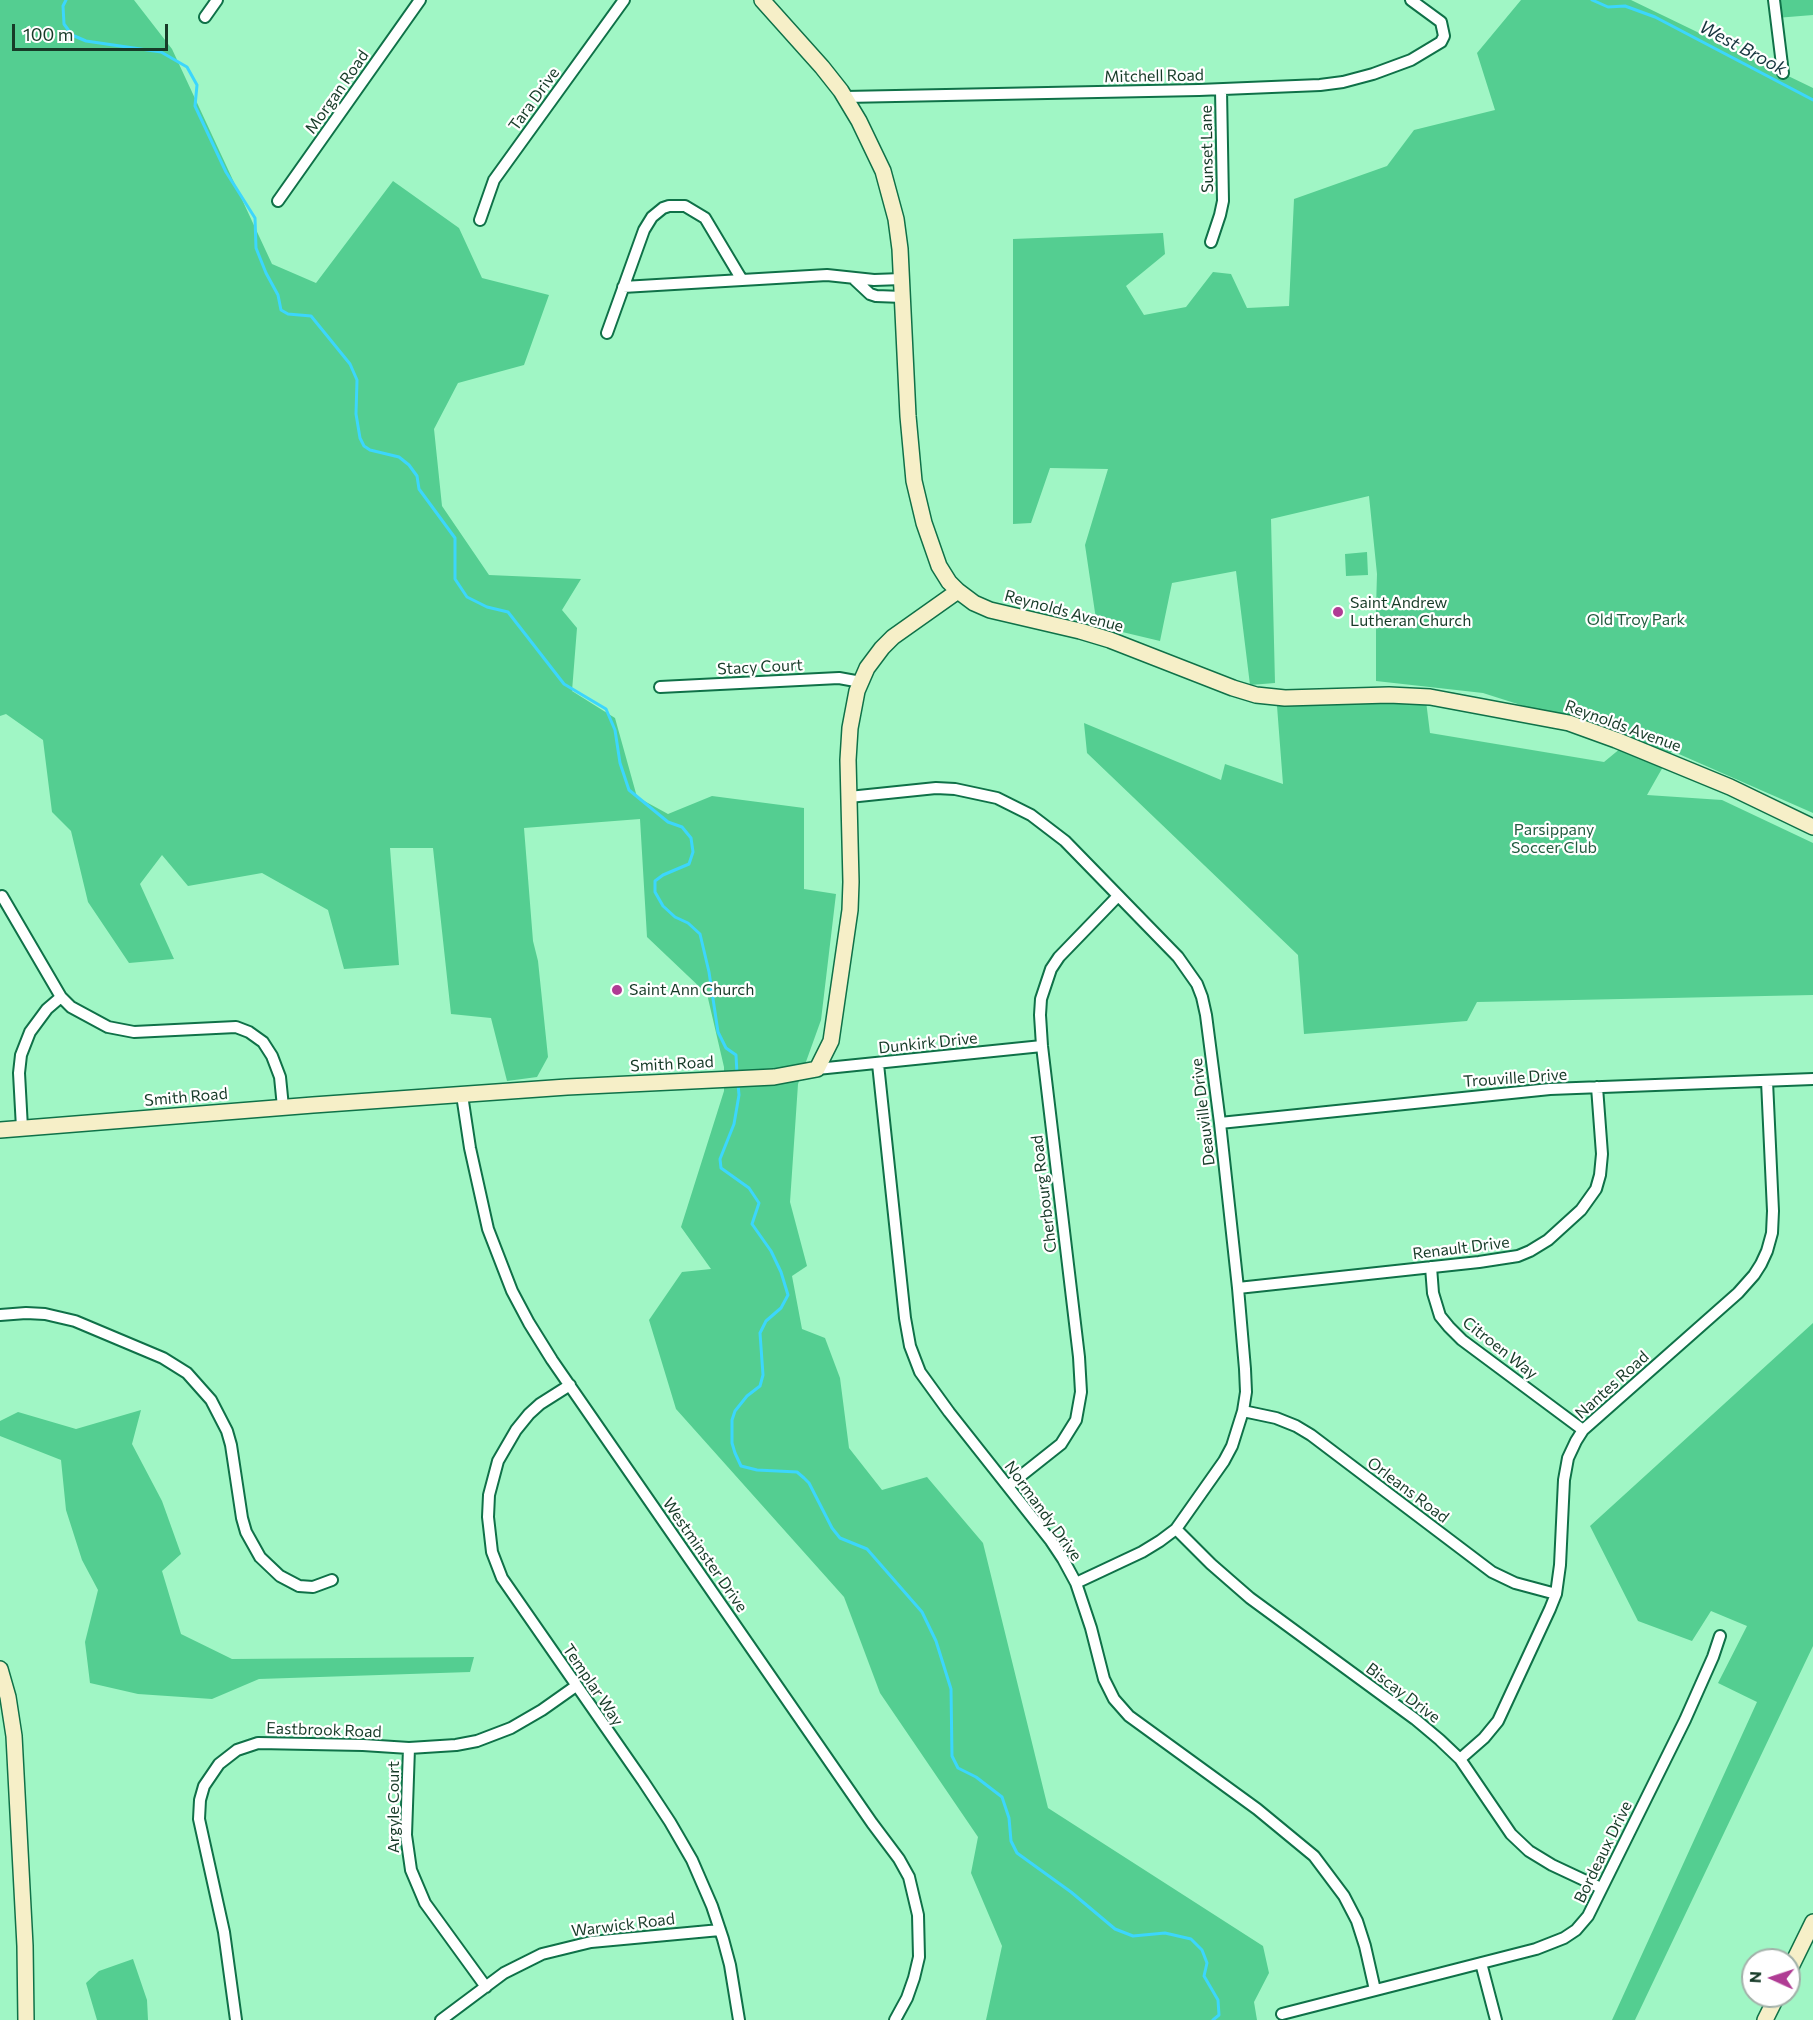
<!DOCTYPE html>
<html>
<head>
<meta charset="utf-8">
<style>
  body { margin:0 }
  #map { position:relative; width:1813px; height:2020px; overflow:hidden; background:#a0f6c5; font-family:Commissioner,sans-serif }
  canvas { display:block }
  .north { position:absolute; left:1741px; top:1948px; width:60px; height:60px; box-sizing:border-box; background:#fff; border:2px solid #a2b1a9; border-radius:50%; rotate:273deg; font-size:16px; font-weight:700; line-height:24px; text-align:center; color:#173b28 }
  .north::after { content:''; display:block; margin:auto; width:21px; height:27px; background:#b03c94; clip-path:polygon(50% 0,100% 100%,50% 72%,0 100%) }
  .scale { position:absolute; left:12px; top:24px; width:156px; height:27px; box-sizing:border-box; border:3px solid #173b28; border-top:0; padding-left:8px; font-size:18px; line-height:21px; white-space:nowrap; color:#173b28; -webkit-text-stroke:4px #fff; paint-order:stroke }
</style>
</head>
<body>
<div id="map">
<canvas width="1813" height="2020"></canvas>
<div class="north">N</div>
<div class="scale">100 m</div>
</div>
<script>
const ctx = document.querySelector('canvas').getContext('2d');
ctx.lineJoin = 'round';
function fill(path, color) { ctx.fillStyle = color; ctx.fill(path, 'evenodd'); }
const shape = rows => new Path2D(rows.map(r => 'M' + r).join(''));
function trace(path, color, width, dash) { ctx.strokeStyle = color; ctx.lineWidth = width; ctx.lineCap = dash ? 'butt' : 'round'; ctx.setLineDash(dash || []); ctx.stroke(path); }
function label(font, color, halo, rows, align = 'center') {
  ctx.font = font + ' Commissioner,sans-serif'; ctx.lineWidth = 4.5; ctx.setLineDash([]); ctx.textBaseline = 'middle'; ctx.strokeStyle = halo; ctx.fillStyle = color; for (const [text, x, y, turn = 0] of rows) {
    ctx.save(); ctx.translate(x, y); ctx.rotate((+turn || 0) * Math.PI / 180); ctx.textAlign = isNaN(turn) ? turn : align; if (halo) ctx.strokeText(text, 0, 0); ctx.fillText(text, 0, 0); ctx.restore();
  }
}
const green = shape([
  [0,0,134,0,172,49,272,264,316,283,393,181,459,228,482,278,549,295,524,365,458,383,434,429,442,506,489,575,581,579,562,610,577,628,572,691,615,718,637,797,668,814,712,796,804,808,804,889,836,894,821,1020,798,1084,790,1202,807,1266,792,1276,802,1329,825,1338,840,1378,849,1448,882,1490,927,1477,983,1543,1048,1808,1263,1946,1269,1973,1254,2002,1257,2020,986,2020,1002,1946,971,1873,978,1837,880,1693,844,1597,676,1409,649,1320,682,1272,711,1269,681,1227,724,1091,724,1067,707,994,647,937,640,819,524,828,533,941,538,961,548,1057,537,1077,507,1081,491,1018,451,1014,433,848,390,848,399,965,344,969,328,910,262,873,188,886,162,855,140,884,174,959,129,963,88,902,71,831,52,812,43,740,6,714,0,716],
  [1521,0,1631,0,1813,88,1813,813,1672,751,1647,795,1722,800,1813,843,1813,995,1477,1002,1467,1021,1304,1034,1298,955,1087,753,1084,723,1221,780,1225,764,1283,784,1277,706,1364,700,1426,701,1430,733,1604,762,1627,743,1640,743,1483,693,1376,681,1376,609,1357,610,1356,599,1375,598,1376,608,1377,574,1369,496,1271,519,1275,683,1250,685,1236,571,1172,583,1160,641,1097,626,1085,545,1108,469,1050,468,1031,523,1013,524,1013,239,1163,233,1165,254,1126,286,1144,315,1186,307,1213,272,1231,274,1247,308,1289,306,1294,199,1387,166,1414,130,1495,110,1477,53],
  [1773,0,1813,0,1813,15,1776,18],
  [1367,552,1368,575,1346,576,1345,554],
  [1813,1323,1813,1646,1635,2020,1612,2020,1757,1702,1718,1683,1747,1626,1711,1611,1692,1641,1638,1621,1590,1526],
  [141,1410,132,1444,162,1501,181,1554,162,1571,181,1634,232,1659,474,1657,470,1672,259,1679,212,1699,138,1694,90,1683,85,1642,98,1590,82,1560,66,1510,61,1460,0,1436,0,1421,18,1412,76,1429],
  [133,1959,147,2000,148,2020,97,2020,86,1983,99,1971]
]);
const stream = shape([
  [66,0,63,6,64,24,72,35,86,41,161,52,187,67,197,85,195,106,226,172,255,218,256,248,266,273,278,295,281,310,288,314,311,316,350,364,357,380,356,414,360,438,364,446,370,450,399,457,409,465,417,476,419,489,455,538,455,579,467,597,487,607,508,612,564,684,606,709,615,730,620,763,629,790,668,822,682,827,691,838,693,852,689,864,663,875,655,881,655,892,663,906,675,917,688,923,700,934,709,972,718,1032,726,1048,736,1055,737,1074],
  [1592,0,1608,7,1625,6,1655,17,1813,100],
  [738,1084,739,1095,734,1124,720,1159,721,1168,749,1188,759,1203,752,1224,771,1251,781,1272,788,1295,781,1308,766,1321,760,1333,763,1375,760,1386,747,1396,735,1411,732,1420,732,1443,735,1453,741,1466,757,1470,797,1472,804,1478,809,1483,832,1528,840,1538,867,1549,922,1612,936,1641,951,1689,952,1756,958,1768,976,1777,1002,1797,1009,1818,1011,1841,1017,1853,1071,1892,1115,1929,1133,1936,1165,1933,1191,1939,1202,1950,1207,1963,1204,1976,1218,2000,1219,2015,1213,2020]
]);
const street = shape([
  [1774,0,1783,73],
  [205,17,217,0],
  [845,97,1199,90,1320,85,1343,82,1373,74,1411,60,1441,42,1444,36,1441,22,1411,0],
  [278,201,420,0],
  [480,220,494,180,624,0],
  [1211,242,1220,215,1223,201,1221,90],
  [854,279,870,294,876,296,903,297],
  [623,287,827,275,874,280,902,279],
  [607,333,644,230,652,217,663,208,669,206,685,206,705,218,742,280],
  [660,687,839,678,861,682],
  [849,797,936,788,955,789,997,798,1031,815,1065,841,1178,957,1197,984,1202,997,1206,1015,1220,1123,1238,1288,1245,1369,1246,1392,1243,1411,1232,1446,1224,1461,1176,1529,1160,1541,1142,1552,1076,1583],
  [2,896,61,997,71,1007,108,1027,134,1032,236,1027,249,1032,263,1042,272,1056,280,1077,283,1107],
  [878,1064,905,1318,910,1346,920,1372,949,1412,1051,1541,1063,1559,1076,1583,1091,1628,1104,1679,1114,1699,1129,1716,1257,1809,1314,1856,1344,1896,1357,1921,1365,1946,1375,1990],
  [817,1069,1042,1046],
  [462,1095,470,1148,488,1229,512,1291,529,1323,552,1360,872,1823,899,1859,909,1877,918,1915,919,1957,914,1978,907,1998,895,2020],
  [1220,1123,1550,1089,1813,1079],
  [22,1128,19,1073,21,1055,30,1032,47,1009,61,997],
  [1431,1267,1433,1293,1440,1316,1449,1327,1462,1340,1583,1430],
  [1238,1288,1479,1262,1518,1256,1530,1251,1548,1240,1581,1210,1596,1189,1600,1175,1602,1154,1597,1087],
  [0,1315,26,1313,45,1314,75,1321,163,1358,187,1373,211,1400,227,1431,231,1445,242,1518,246,1532,260,1557,280,1576,299,1586,313,1587,332,1580],
  [570,1385,540,1404,529,1414,516,1430,498,1461,489,1495,488,1517,492,1552,502,1578,643,1781,670,1822,692,1860,712,1906,723,1939,730,1965,739,2020],
  [1243,1411,1276,1418,1296,1426,1311,1435,1492,1572,1515,1583,1556,1594],
  [1008,1486,1061,1444,1076,1420,1081,1392,1079,1357,1042,1046,1040,1015,1041,999,1051,969,1059,957,1118,896],
  [1176,1529,1211,1564,1250,1598,1415,1719,1440,1740,1460,1759,1511,1834,1529,1851,1552,1865,1601,1888],
  [409,1748,406,1835,411,1870,425,1903,486,1987],
  [1460,1759,1484,1738,1498,1721,1550,1609,1556,1594,1560,1565,1564,1480,1568,1458,1576,1441,1583,1430,1600,1415,1738,1293,1754,1275,1761,1264,1767,1251,1772,1233,1773,1211,1767,1081],
  [1481,1963,1496,2020],
  [1282,2014,1536,1949,1564,1938,1576,1930,1588,1916,1685,1720,1713,1657,1720,1636],
  [236,2020,224,1932,199,1819,200,1800,204,1786,219,1764,237,1750,258,1743,363,1745,409,1748,456,1745,477,1741,511,1728,542,1710,576,1686],
  [441,2020,504,1973,542,1954,591,1942,720,1930]
]);
const secondary = shape([
  [762,0,822,67,841,91,859,121,883,171,896,219,900,249,908,416,914,481,924,523,939,566,949,582,958,591,974,603,990,610,1080,631,1110,640,1233,688,1256,695,1285,698,1389,695,1430,697,1569,723,1616,740,1730,787,1813,827],
  [0,1130,313,1105,567,1087,774,1077,817,1069,831,1041,850,910,851,882,848,760,850,728,857,691,867,668,882,648,893,637,958,591],
  [0,1669,8,1697,14,1736,25,1946,26,2020],
  [1789,1971,1813,1922],
  [1765,2020,1777,1996]
]);
const markers = [
  [1338,612,6,"#b03c94"],
  [617,990,6,"#b03c94"]
];
const streetNames = [
  ["Mitchell Road",1154,76,-1],
  ["Morgan Road",337,92,-55],
  ["Tara Drive",534,99,-54],
  ["Sunset Lane",1207,149,-91],
  ["Reynolds Avenue",1064,611,15],
  ["Stacy Court",760,667,-3],
  ["Reynolds Avenue",1623,726,20],
  ["Dunkirk Drive",928,1043,-6],
  ["Smith Road",672,1064,-3],
  ["Trouville Drive",1515,1078,-4],
  ["Smith Road",186,1097,-5],
  ["Deauville Drive",1203,1112,-97],
  ["Cherbourg Road",1044,1194,-97],
  ["Renault Drive",1461,1248,-7],
  ["Citroen Way",1500,1348,38],
  ["Nantes Road",1612,1385,-42],
  ["Orleans Road",1408,1490,37],
  ["Normandy Drive",1043,1511,54],
  ["Westminster Drive",705,1555,55],
  ["Templar Way",593,1685,56],
  ["Biscay Drive",1403,1693,37],
  ["Eastbrook Road",324,1730,2],
  ["Argyle Court",394,1807,-90],
  ["Bordeaux Drive",1603,1852,-64],
  ["Warwick Road",623,1925,-7]
];
const poiNames = [
  ["Saint Andrew",1350,603],
  ["Lutheran Church",1350,621],
  ["Saint Ann Church",629,990]
];
const parkNames = [
  ["Old Troy Park",1636,620],
  ["Parsippany",1554,830],
  ["Soccer Club",1554,848]
];
const waterNames = [
  ["West Brook",1743,48,28]
];
fill(green, '#54ce91');
trace(stream, '#3cd6fc', 3);
trace(street, '#0f7148', 14);
trace(secondary, '#0f7148', 18);
trace(street, '#fff', 10);
trace(secondary, '#f6efc8', 15);
for (const [x, y, r, color] of markers) { const dot = new Path2D(); dot.arc(x, y, r, 0, 2 * Math.PI); ctx.fillStyle = color; ctx.fill(dot); trace(dot, '#fff', 2); }
label('16px', '#173b28', '#fff', streetNames);
label('16px', '#173b28', '#fff', poiNames, 'left');
label('16px', '#235d40', '#fff', parkNames);
label('italic 18px', '#17363f', '#fff', waterNames);
</script>
</body>
</html>
